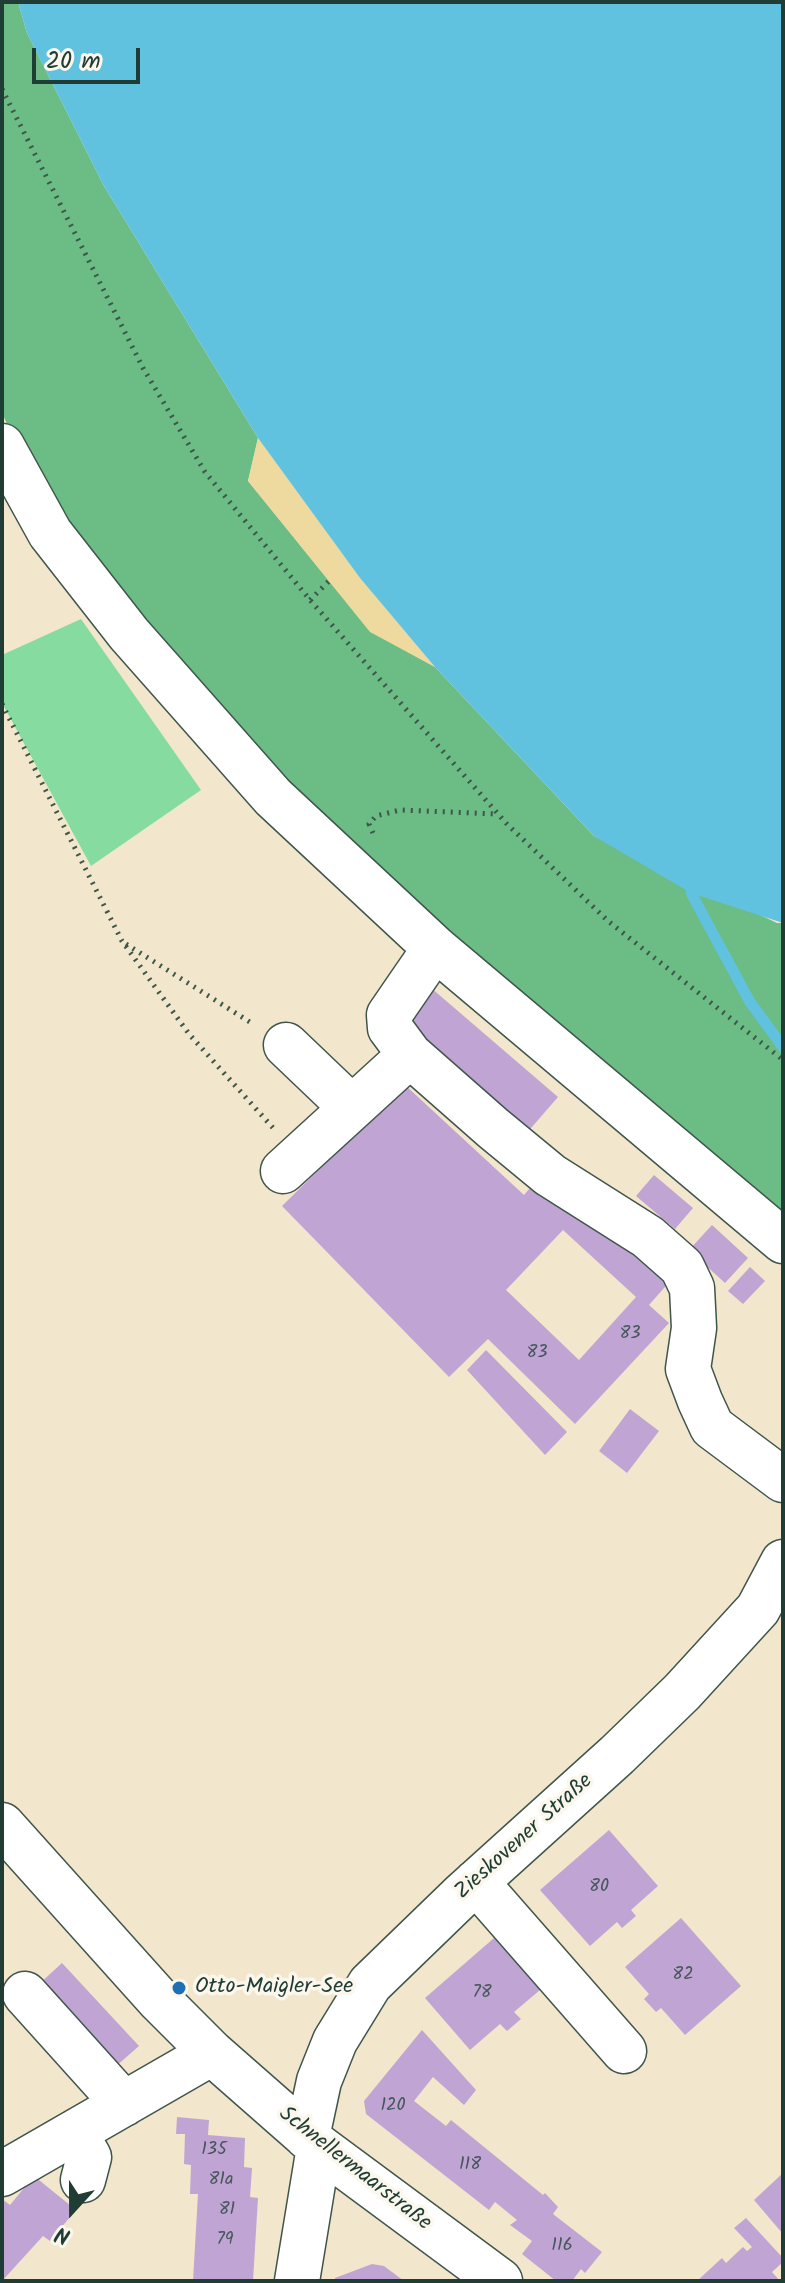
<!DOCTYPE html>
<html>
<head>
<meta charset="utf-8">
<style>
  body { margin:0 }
  #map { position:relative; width:785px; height:2283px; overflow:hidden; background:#f2e6cc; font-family:Kalam,sans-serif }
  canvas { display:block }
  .frame { position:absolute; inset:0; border:4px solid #1f3d34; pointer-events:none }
  .north { position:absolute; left:32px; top:2171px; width:80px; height:80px; -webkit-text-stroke:6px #fbf7ec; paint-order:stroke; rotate:201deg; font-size:22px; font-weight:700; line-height:32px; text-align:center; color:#1f3d34 }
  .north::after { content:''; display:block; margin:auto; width:28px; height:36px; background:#1f3d34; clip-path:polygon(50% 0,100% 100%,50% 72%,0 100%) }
  .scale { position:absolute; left:32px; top:48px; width:108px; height:36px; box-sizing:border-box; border:4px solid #1f3d34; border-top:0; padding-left:10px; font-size:24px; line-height:28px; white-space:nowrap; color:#1f3d34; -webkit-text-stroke:6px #fbf7ec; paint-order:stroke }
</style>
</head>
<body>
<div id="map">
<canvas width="785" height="2283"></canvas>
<div class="frame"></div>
<div class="north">N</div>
<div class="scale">20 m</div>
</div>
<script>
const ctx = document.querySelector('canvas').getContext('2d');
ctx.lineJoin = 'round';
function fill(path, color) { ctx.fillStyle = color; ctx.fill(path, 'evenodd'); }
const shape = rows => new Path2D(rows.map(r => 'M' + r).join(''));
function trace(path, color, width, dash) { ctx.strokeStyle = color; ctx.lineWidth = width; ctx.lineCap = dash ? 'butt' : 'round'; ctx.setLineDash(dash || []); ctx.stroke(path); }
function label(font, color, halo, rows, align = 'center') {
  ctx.font = font + ' Kalam,sans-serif'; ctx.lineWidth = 7; ctx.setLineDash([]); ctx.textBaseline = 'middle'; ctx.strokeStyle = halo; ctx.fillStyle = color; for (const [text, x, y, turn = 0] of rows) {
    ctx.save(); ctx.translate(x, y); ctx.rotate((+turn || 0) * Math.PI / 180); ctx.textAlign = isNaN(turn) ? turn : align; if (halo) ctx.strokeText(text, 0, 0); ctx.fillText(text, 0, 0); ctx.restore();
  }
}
const green = shape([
  [81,619,201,790,91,866,2,703,2,655]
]);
const forest = shape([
  [2,2,18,2,27,33,104,186,258,438,248,481,370,631,435,667,594,836,777,923,783,923,783,1224,441,934,139,633,22,457,2,413]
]);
const sand = shape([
  [258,438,360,578,435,667,370,632,248,481]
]);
const water = shape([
  [18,2,783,2,783,923,691,893,594,836,435,667,360,578,258,438,104,186,27,33]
]);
const stream = shape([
  [691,893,750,1002,783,1047]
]);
const building = shape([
  [430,987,558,1097,525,1135,398,1025],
  [405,1085,524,1195,535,1182,672,1279,649,1305,669,1323,575,1424,488,1339,449,1377,282,1206],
  [563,1230,636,1297,579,1360,506,1290],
  [654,1175,693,1208,675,1229,636,1196],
  [712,1225,748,1258,725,1283,689,1250],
  [750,1267,765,1281,743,1304,728,1291],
  [486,1350,567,1432,545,1455,467,1370],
  [630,1409,659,1431,627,1473,599,1451],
  [609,1830,658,1886,631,1910,636,1916,622,1928,617,1922,590,1946,540,1890],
  [681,1918,741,1986,685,2035,661,2008,656,2012,644,1999,649,1994,625,1967],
  [494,1938,540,1990,514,2012,521,2019,507,2031,500,2024,470,2050,425,1998],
  [62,1963,139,2046,115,2067,38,1985],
  [422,2030,476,2090,464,2105,433,2077,414,2101,446,2126,451,2120,543,2195,545,2193,558,2207,553,2214,602,2252,585,2273,581,2269,572,2281,556,2281,522,2254,532,2241,510,2225,517,2220,495,2202,489,2210,366,2114,364,2101],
  [177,2117,209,2120,208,2135,245,2138,244,2167,252,2168,250,2197,258,2198,253,2281,193,2281,198,2194,190,2194,191,2165,184,2164,185,2134,176,2134],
  [783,2173,783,2234,754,2200],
  [34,2176,76,2210,50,2241,43,2236,2,2281,2,2199,10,2205],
  [746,2218,783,2258,783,2262,772,2272,780,2281,697,2281,722,2258,726,2263,743,2247,747,2251,752,2247,734,2228],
  [372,2264,384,2266,404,2281,335,2281,335,2278]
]);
const path = shape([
  [2,89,143,368,205,472,310,600,506,823,608,921,783,1060],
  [310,600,331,579],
  [2,704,122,941,189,1034,274,1129],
  [373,833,369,824,376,816,400,810,497,814],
  [126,944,253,1024]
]);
const minor = shape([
  [2,446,50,533,129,634,273,797,435,948,783,1241],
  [435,948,389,1015,390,1028,410,1055,493,1128,550,1175,648,1237,682,1267,692,1288,694,1328,688,1369,700,1401,712,1427,783,1480],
  [286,1045,352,1108],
  [283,1171,410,1055],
  [2,1825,160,2001,212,2053,319,2147,500,2281],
  [476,1882,624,2051],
  [25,1994,124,2104],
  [75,2133,89,2157,83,2180],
  [307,2137,319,2081,335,2041,370,1984,463,1894,617,1755,682,1692,758,1609,783,1562],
  [2,2174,212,2053],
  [297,2281,319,2147]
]);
const markers = [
  [179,1988,8,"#1f6fb2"]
];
const numberNames = [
  ["83",630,1335],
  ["83",537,1354],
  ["80",599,1888],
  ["82",683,1976],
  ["78",482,1994],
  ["120",393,2107],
  ["135",214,2151],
  ["118",470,2166],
  ["81a",221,2181],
  ["81",227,2211],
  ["79",225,2241],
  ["116",562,2247]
];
const streetNames = [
  ["Zieskovener Straße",525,1838,-42],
  ["Schnellermaarstraße",354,2170,38]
];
const poiNames = [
  ["Otto-Maigler-See",195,1988]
];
fill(green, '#86dca0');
fill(forest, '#6cbc86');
fill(sand, '#eeda9e');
fill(water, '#61c2df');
trace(stream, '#61c2df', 11);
fill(building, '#c0a5d4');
trace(minor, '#3f564b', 47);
trace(path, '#3f564b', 5, [2, 6]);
trace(minor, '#fff', 44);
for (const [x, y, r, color] of markers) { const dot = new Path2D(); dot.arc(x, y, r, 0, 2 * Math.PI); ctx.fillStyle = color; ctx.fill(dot); trace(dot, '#fbf7ec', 3); }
label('18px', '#47575c', null, numberNames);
label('22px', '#1f3d34', '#fbf7ec', streetNames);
label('22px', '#1f3d34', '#fbf7ec', poiNames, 'left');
</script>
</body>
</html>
